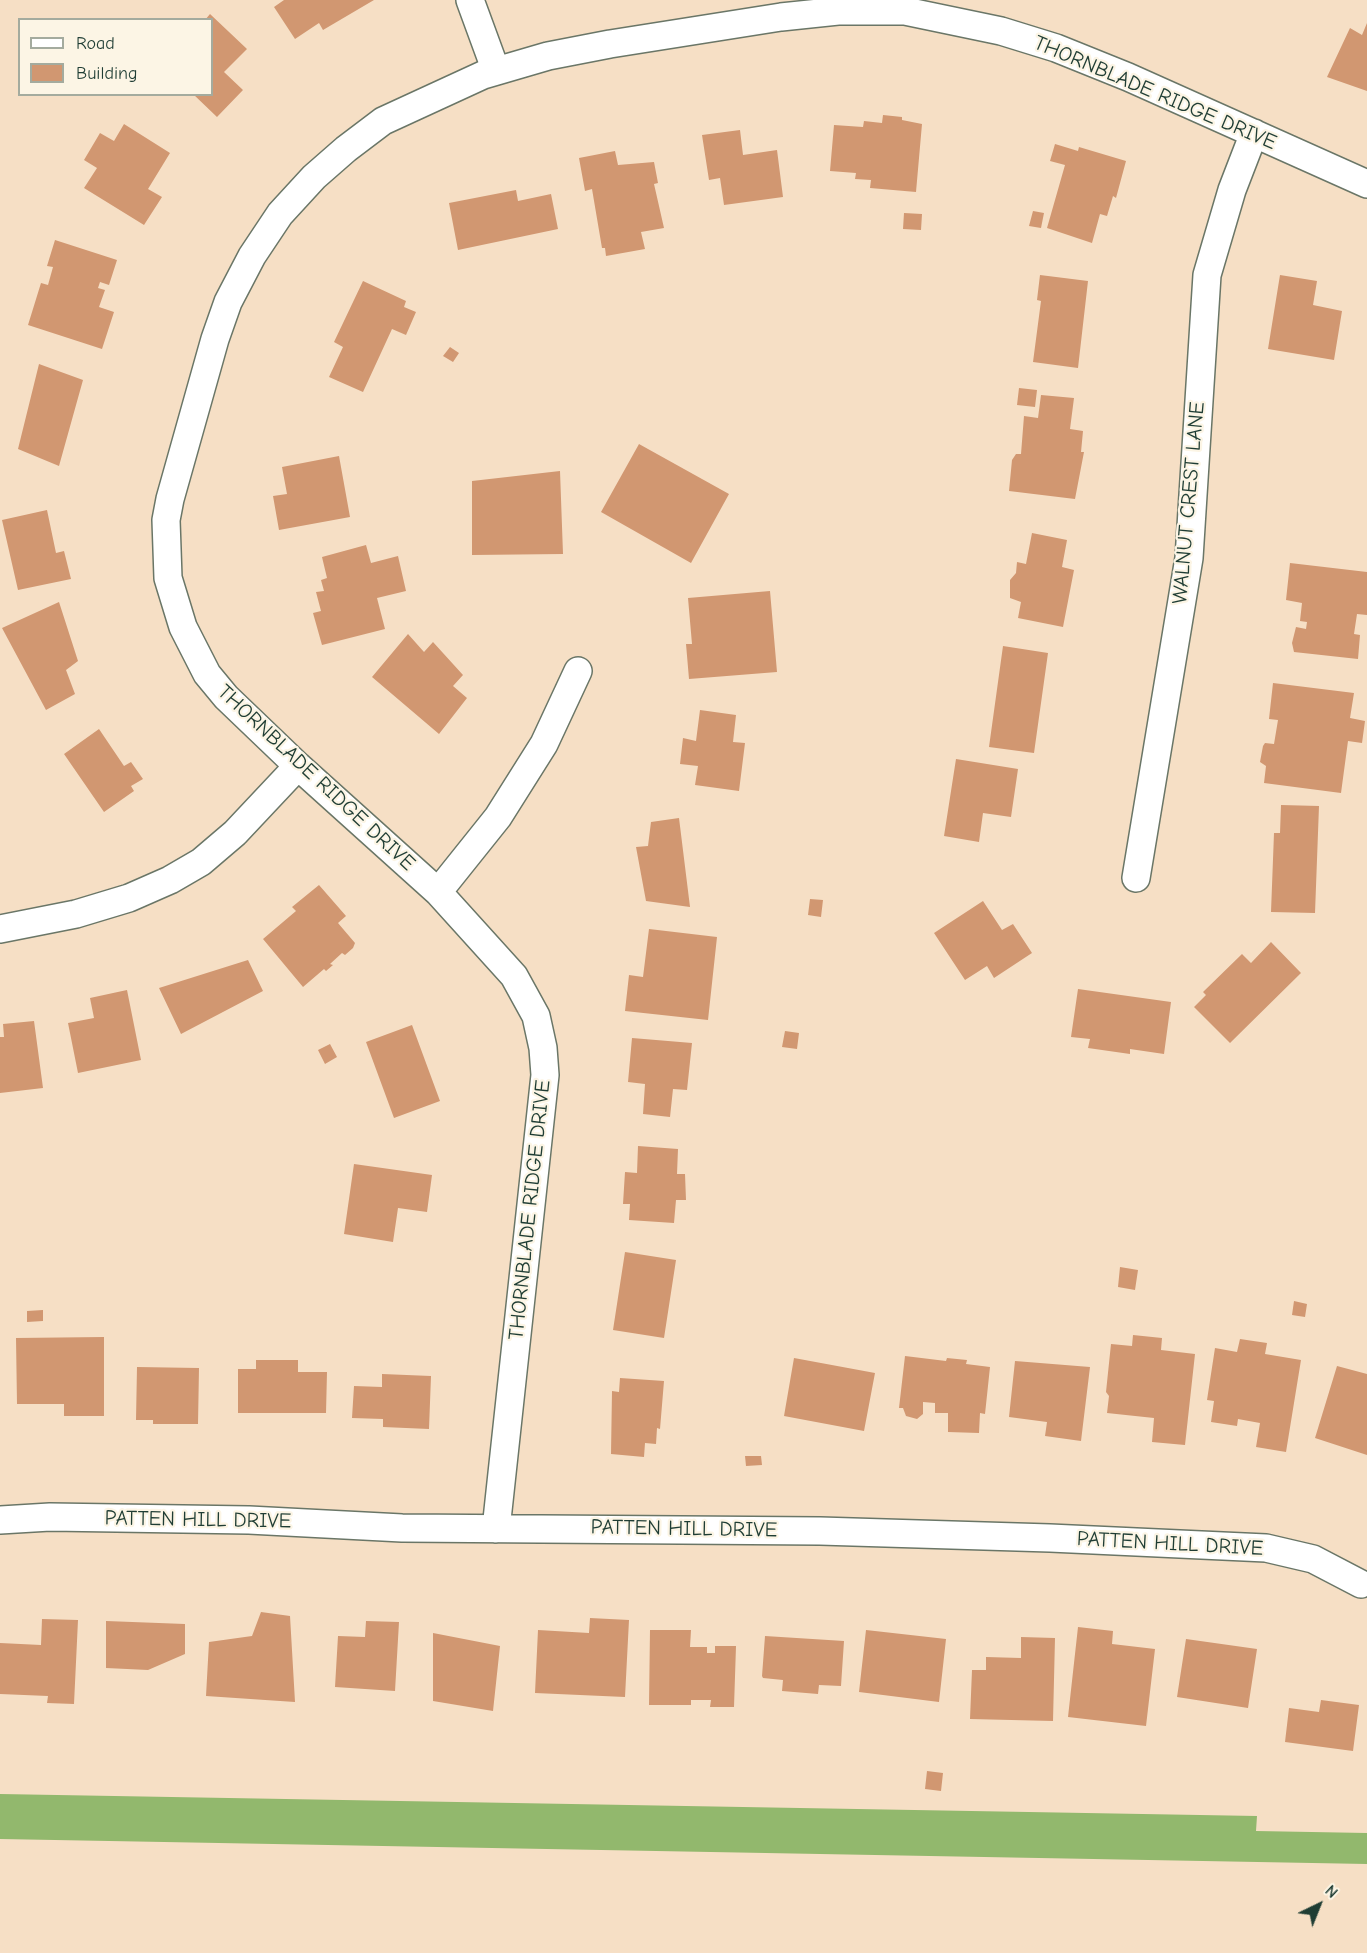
<!DOCTYPE html>
<html>
<head>
<meta charset="utf-8">
<style>
  body { margin:0 }
  #map { position:relative; width:1367px; height:1953px; overflow:hidden; background:#f6dfc5; font-family:"Comic Neue",sans-serif }
  canvas { display:block }
  .legend { position:absolute; left:18px; top:18px; width:195px; height:78px; box-sizing:border-box; background:#fcf5e5; border:2px solid #a4ab9e; margin:0; padding:8px 10px; list-style:none; font-size:18px; color:#1f3d34 }
  .legend li { display:flex; align-items:center; gap:12px; height:30px }
  .legend b { width:30px; border:2px solid #a4ab9e }
  .north { position:absolute; left:1289px; top:1875px; width:60px; height:60px; -webkit-text-stroke:4px #fcf5e5; paint-order:stroke; rotate:43deg; font-size:16px; font-weight:700; line-height:24px; text-align:center; color:#1f3d34 }
  .north::after { content:''; display:block; margin:auto; width:21px; height:27px; background:#1f3d34; clip-path:polygon(50% 0,100% 100%,50% 72%,0 100%) }
</style>
</head>
<body>
<div id="map">
<canvas width="1367" height="1953"></canvas>
<ul class="legend">
<li><b style="height:8px;background:#fff"></b>Road</li>
<li><b style="height:16px;background:#d19771"></b>Building</li>
</ul>
<div class="north">N</div>
</div>
<script>
const ctx = document.querySelector('canvas').getContext('2d');
ctx.lineJoin = 'round';
function fill(path, color) { ctx.fillStyle = color; ctx.fill(path, 'evenodd'); }
const shape = rows => new Path2D(rows.map(r => 'M' + r).join(''));
function trace(path, color, width, dash) { ctx.strokeStyle = color; ctx.lineWidth = width; ctx.lineCap = dash ? 'butt' : 'round'; ctx.setLineDash(dash || []); ctx.stroke(path); }
function label(font, color, halo, rows, align = 'center') {
  ctx.font = font + ' "Comic Neue",sans-serif'; ctx.lineWidth = 4.5; ctx.setLineDash([]); ctx.textBaseline = 'middle'; ctx.strokeStyle = halo; ctx.fillStyle = color; for (const [text, x, y, turn = 0] of rows) {
    ctx.save(); ctx.translate(x, y); ctx.rotate((+turn || 0) * Math.PI / 180); ctx.textAlign = isNaN(turn) ? turn : align; if (halo) ctx.strokeText(text, 0, 0); ctx.fillText(text, 0, 0); ctx.restore();
  }
}
const forest = shape([
  [0,1794,1257,1816,1256,1831,1367,1833,1367,1864,0,1839]
]);
const building = shape([
  [284,0,374,0,323,30,319,23,295,39,274,7],
  [210,14,247,49,224,72,243,90,217,117,193,94,212,94,212,20,205,20],
  [1367,23,1367,91,1327,77,1350,28,1362,35],
  [883,115,902,117,902,120,922,124,916,192,870,188,871,180,855,179,856,173,830,171,834,125,863,127,864,121,882,123],
  [124,124,170,153,148,189,162,197,144,225,84,188,97,168,84,160,100,133,114,141],
  [740,130,743,155,777,150,783,197,724,205,720,178,709,180,702,135],
  [1055,144,1078,151,1079,147,1126,161,1116,198,1113,196,1107,216,1100,214,1092,243,1047,228,1065,165,1050,161],
  [615,151,618,165,654,162,658,183,654,184,664,228,641,232,645,249,606,256,605,248,602,248,592,189,585,191,579,158],
  [516,190,518,201,551,194,558,229,458,250,449,203],
  [1033,211,1044,213,1041,228,1029,226],
  [904,213,922,214,921,230,903,229],
  [55,240,117,260,109,285,100,282,98,288,105,290,99,307,114,312,102,349,28,325,41,283,48,285,53,267,47,266],
  [1040,275,1088,281,1078,368,1033,362,1041,301,1037,300],
  [1280,275,1317,281,1313,305,1342,311,1334,360,1268,349],
  [363,281,406,301,404,307,416,312,406,335,392,329,363,392,329,377,343,347,334,342],
  [450,347,459,353,453,362,443,356],
  [39,364,83,380,59,466,18,449],
  [1019,388,1037,390,1035,407,1017,405],
  [1041,395,1074,398,1070,429,1083,431,1081,452,1084,452,1075,499,1009,491,1012,460,1016,454,1021,454,1024,416,1038,418],
  [639,444,729,494,691,563,601,512],
  [339,456,350,517,279,530,273,496,287,494,282,467],
  [560,471,563,554,472,555,472,481],
  [47,510,56,553,64,551,71,579,18,590,2,520],
  [1032,533,1067,540,1062,567,1074,570,1063,627,1018,618,1021,602,1010,598,1010,580,1016,573,1017,562,1026,564],
  [366,545,371,563,398,556,406,591,377,598,385,629,322,645,313,613,321,611,316,592,324,591,321,580,327,578,322,557],
  [1290,563,1367,572,1367,615,1357,614,1354,634,1360,635,1358,659,1294,652,1292,643,1296,627,1306,629,1307,622,1300,621,1302,603,1286,600],
  [770,591,777,672,689,679,686,644,692,644,688,598],
  [59,602,78,661,66,670,75,694,46,710,2,628],
  [408,634,424,652,433,642,463,675,453,686,467,698,439,734,372,677],
  [1003,646,1048,653,1034,753,989,747],
  [1273,683,1354,693,1350,718,1365,721,1362,743,1348,741,1341,793,1264,783,1266,766,1260,762,1263,746,1265,743,1274,744,1278,720,1269,719],
  [700,710,736,715,733,742,745,743,739,791,695,785,698,766,680,764,683,738,696,741],
  [99,729,124,766,131,762,143,779,131,786,134,791,104,812,64,754],
  [956,759,1018,769,1011,817,983,813,979,842,944,836],
  [1281,805,1319,806,1315,913,1271,912,1274,833,1280,833],
  [679,818,690,907,646,901,636,847,648,846,651,822],
  [319,885,346,916,338,923,355,943,353,948,345,955,342,953,330,964,333,965,326,971,324,969,303,987,263,939,296,911,292,907],
  [810,899,823,900,821,917,808,915],
  [983,901,1002,930,1013,924,1032,953,994,978,987,966,965,980,934,933],
  [649,929,717,937,708,1020,625,1011,629,975,643,977],
  [1271,942,1301,973,1230,1043,1194,1007,1206,995,1203,992,1242,954,1251,963],
  [248,960,263,991,181,1034,159,988],
  [1078,989,1171,1002,1164,1054,1130,1049,1130,1054,1088,1048,1090,1039,1071,1037],
  [127,990,141,1060,78,1073,68,1023,94,1018,90,998],
  [34,1021,43,1088,0,1093,0,1037,4,1037,3,1024],
  [412,1025,440,1101,394,1118,366,1042],
  [785,1031,799,1033,797,1049,782,1047],
  [632,1038,692,1043,687,1090,673,1089,670,1117,643,1114,645,1084,628,1082],
  [330,1044,337,1057,325,1064,318,1050],
  [638,1146,678,1149,677,1174,685,1174,686,1200,676,1200,674,1223,629,1220,630,1204,623,1204,625,1172,637,1173],
  [354,1164,432,1175,427,1212,398,1208,393,1242,344,1234],
  [625,1252,676,1260,664,1338,613,1330],
  [1120,1267,1138,1270,1135,1290,1118,1287],
  [1294,1301,1307,1304,1305,1317,1292,1315],
  [43,1310,43,1321,27,1322,27,1311],
  [1133,1335,1162,1338,1161,1350,1195,1354,1185,1445,1152,1442,1154,1418,1107,1413,1109,1396,1106,1392,1111,1344,1132,1346],
  [104,1337,104,1416,64,1416,64,1404,17,1404,16,1338],
  [1240,1339,1267,1343,1265,1354,1301,1360,1286,1452,1256,1447,1260,1423,1238,1419,1237,1426,1211,1422,1214,1401,1207,1400,1215,1348,1237,1352],
  [905,1356,946,1361,947,1358,967,1360,966,1364,990,1367,985,1414,980,1413,979,1433,948,1432,948,1413,935,1413,935,1403,923,1402,923,1414,917,1419,906,1416,903,1408,899,1408],
  [794,1358,875,1373,864,1431,784,1416],
  [256,1360,298,1360,298,1372,327,1372,326,1413,238,1413,238,1369,256,1369],
  [1015,1361,1090,1367,1081,1441,1045,1436,1047,1422,1009,1417],
  [1337,1366,1367,1374,1367,1455,1315,1438],
  [137,1367,199,1368,198,1424,153,1424,153,1420,136,1420],
  [382,1374,431,1376,429,1429,383,1427,383,1419,352,1418,354,1386,382,1387],
  [620,1378,664,1381,660,1429,657,1428,656,1444,645,1443,644,1457,611,1454,612,1391,619,1392],
  [745,1456,761,1456,762,1465,746,1466],
  [261,1612,290,1616,295,1702,206,1696,209,1642,252,1636],
  [590,1618,629,1620,625,1697,535,1693,538,1630,589,1633],
  [42,1619,78,1620,74,1704,47,1703,48,1696,0,1694,0,1643,41,1645],
  [106,1621,185,1624,185,1654,148,1670,106,1668],
  [366,1621,399,1622,395,1691,335,1687,338,1636,365,1637],
  [1078,1627,1113,1631,1112,1644,1155,1649,1146,1726,1068,1717],
  [650,1630,691,1630,690,1647,707,1647,707,1653,715,1653,715,1646,736,1646,734,1707,710,1707,711,1700,691,1700,691,1705,649,1705],
  [866,1630,946,1639,939,1702,859,1692],
  [433,1633,500,1646,493,1711,433,1701],
  [765,1636,844,1641,841,1686,819,1685,818,1694,782,1691,783,1680,763,1678,762,1676],
  [1021,1637,1055,1638,1053,1721,970,1719,972,1670,986,1670,986,1657,1021,1658],
  [1186,1639,1257,1649,1248,1708,1177,1697],
  [1321,1700,1359,1705,1353,1751,1285,1742,1289,1708,1319,1712],
  [927,1771,943,1773,941,1791,925,1789]
]);
const street = shape([
  [470,0,496,71],
  [1136,878,1189,558,1207,275,1232,190,1254,133],
  [438,892,498,817,544,744,578,671],
  [0,929,76,914,129,898,170,880,201,862,235,833,298,766],
  [0,1520,50,1517,249,1520,402,1528,820,1531,1050,1538,1266,1548,1313,1559,1361,1584],
  [496,1529,545,1075,543,1048,536,1016,514,976,438,892,298,766,226,697,207,674,183,627,168,578,166,520,170,499,215,339,228,302,252,256,280,214,314,177,346,149,383,121,483,75,548,56,610,44,781,17,838,11,905,11,1001,31,1056,48,1128,77,1367,184]
]);
const streetNames = [
  ["THORNBLADE RIDGE DRIVE",1155,93,23],
  ["WALNUT CREST LANE",1189,503,-85],
  ["THORNBLADE RIDGE DRIVE",316,778,43],
  ["THORNBLADE RIDGE DRIVE",530,1210,-84],
  ["PATTEN HILL DRIVE",198,1520,1],
  ["PATTEN HILL DRIVE",684,1529,1],
  ["PATTEN HILL DRIVE",1170,1544,3]
];
fill(forest, '#92b86d');
fill(building, '#d19771');
trace(street, '#6a7667', 30);
trace(street, '#fff', 27);
label('21px', '#1f3d34', '#fcf5e5', streetNames);
</script>
</body>
</html>
